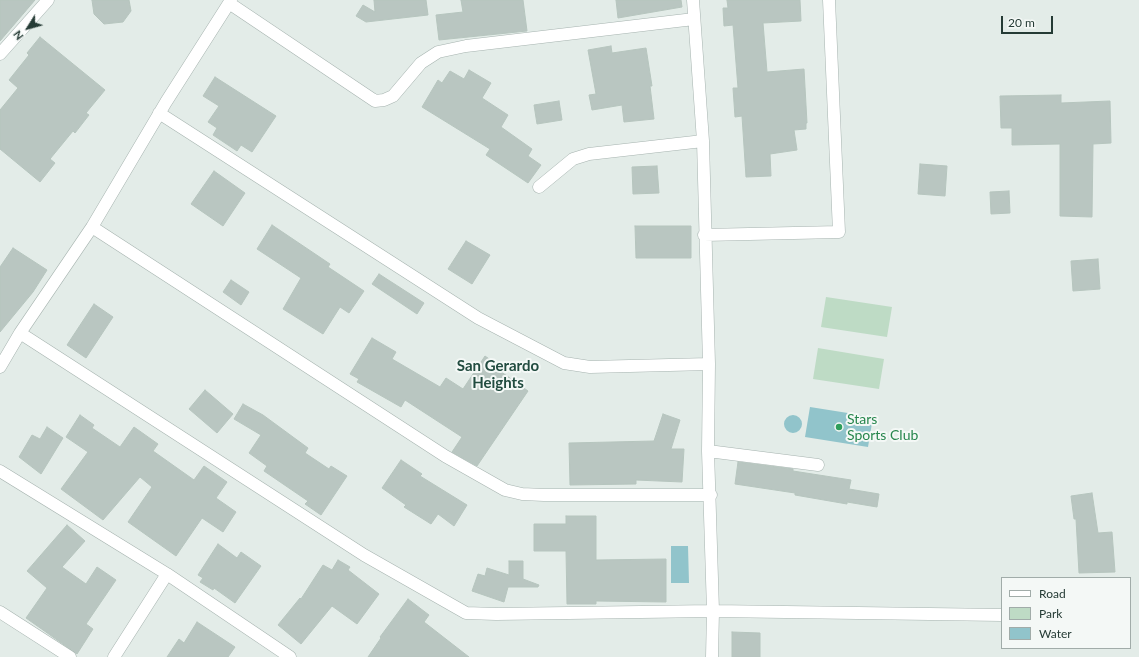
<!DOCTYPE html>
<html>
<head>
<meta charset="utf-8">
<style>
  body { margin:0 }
  #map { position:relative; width:1139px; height:657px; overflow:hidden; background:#e3ece8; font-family:Lato,sans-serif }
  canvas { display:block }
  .legend { position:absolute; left:1001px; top:577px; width:130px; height:72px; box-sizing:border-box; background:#f4f8f6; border:1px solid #a1aca9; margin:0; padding:5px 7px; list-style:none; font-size:12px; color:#253b35 }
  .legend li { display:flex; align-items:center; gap:8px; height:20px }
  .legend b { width:20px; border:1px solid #a1aca9 }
  .north { position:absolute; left:8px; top:8px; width:40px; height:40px; -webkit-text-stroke:3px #f4f8f6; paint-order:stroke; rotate:233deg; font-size:11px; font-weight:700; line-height:16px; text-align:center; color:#253b35 }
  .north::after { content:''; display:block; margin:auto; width:14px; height:18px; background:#253b35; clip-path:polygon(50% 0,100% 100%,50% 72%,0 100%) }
  .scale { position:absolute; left:1001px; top:16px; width:52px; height:18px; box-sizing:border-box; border:2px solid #253b35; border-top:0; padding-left:5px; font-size:12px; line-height:14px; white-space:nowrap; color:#253b35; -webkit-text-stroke:3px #f4f8f6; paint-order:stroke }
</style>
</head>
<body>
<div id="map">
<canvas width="1139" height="657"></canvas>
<ul class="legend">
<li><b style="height:5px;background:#fff"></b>Road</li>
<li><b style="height:11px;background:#bedbc5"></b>Park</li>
<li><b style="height:11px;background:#91c4cb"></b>Water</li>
</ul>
<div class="north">N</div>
<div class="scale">20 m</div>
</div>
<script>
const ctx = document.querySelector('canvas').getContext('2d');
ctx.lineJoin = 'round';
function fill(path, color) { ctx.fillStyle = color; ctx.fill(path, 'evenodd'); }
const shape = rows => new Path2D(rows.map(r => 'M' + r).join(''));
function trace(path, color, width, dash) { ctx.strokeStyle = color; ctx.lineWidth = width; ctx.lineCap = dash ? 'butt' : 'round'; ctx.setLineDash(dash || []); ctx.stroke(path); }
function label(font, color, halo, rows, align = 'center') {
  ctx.font = font + ' Lato,sans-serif'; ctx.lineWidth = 4; ctx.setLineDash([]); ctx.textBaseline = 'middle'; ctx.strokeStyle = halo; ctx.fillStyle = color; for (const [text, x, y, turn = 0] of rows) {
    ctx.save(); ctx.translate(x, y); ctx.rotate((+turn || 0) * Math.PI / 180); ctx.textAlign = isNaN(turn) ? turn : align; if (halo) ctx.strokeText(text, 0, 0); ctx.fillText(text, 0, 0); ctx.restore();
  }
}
const green = shape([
  [826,297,892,307,887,337,821,327],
  [818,348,884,359,879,389,813,379]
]);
const water = shape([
  [810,407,873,417,868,447,805,437],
  '784 424a9 9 0 1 1 18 0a9 9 0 1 1-18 0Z',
  [671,546,688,546,689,583,671,583]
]);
const building = shape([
  [0,0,35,0,0,41,0,0],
  [92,0,129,0,131,11,123,22,104,24,94,14,92,0],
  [374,0,426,0,428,15,366,22,356,16,363,5,375,12,374,0],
  [461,0,523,0,527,31,439,40,436,15,463,12,461,0],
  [616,0,681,0,682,7,618,18,616,0],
  [727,0,800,0,801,21,763,23,767,72,804,69,807,123,806,123,806,129,794,130,797,150,770,154,771,176,746,177,742,116,735,117,733,88,738,88,733,25,724,26,723,8,728,8,727,0],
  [40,37,105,90,86,113,89,115,75,133,73,131,50,159,55,163,40,182,0,149,0,110,18,88,9,80,29,55,27,53,40,37],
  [611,46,612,53,646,48,652,86,650,86,654,119,624,122,622,105,592,110,589,95,596,94,588,50,611,46],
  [469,70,491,83,482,98,508,115,501,127,532,149,528,156,541,165,528,183,486,155,490,149,422,107,438,80,442,83,450,71,464,79,469,70],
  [215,77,276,116,252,152,241,145,237,151,213,135,217,128,208,122,219,106,203,96,215,77],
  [1061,95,1061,103,1110,101,1111,143,1093,144,1092,217,1060,216,1060,144,1012,145,1012,128,1001,128,1000,96,1061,95],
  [559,101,562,120,537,124,534,105,559,101],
  [920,164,947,166,945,196,918,194,920,164],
  [657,166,659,193,633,194,632,167,657,166],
  [214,171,245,193,223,226,191,204,214,171],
  [1009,191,1010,213,991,214,990,192,1009,191],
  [272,225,330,264,328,267,364,291,349,313,340,307,323,334,283,309,301,278,257,249,272,225],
  [635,226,691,226,691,258,636,258,635,226],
  [466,241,490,255,472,284,448,269,466,241],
  [13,248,47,270,33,292,0,332,0,267,13,248],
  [1098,259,1100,289,1073,291,1071,261,1098,259],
  [379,274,424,303,417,314,372,284,379,274],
  [231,280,249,292,241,305,223,292,231,280],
  [94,304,113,317,86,358,67,345,94,304],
  [372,338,396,352,392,359,440,387,446,378,463,389,485,356,502,368,500,371,528,391,477,466,452,452,462,437,405,400,401,407,357,382,359,379,350,374,372,338],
  [205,390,233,414,217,433,189,409,205,390],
  [243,404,263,415,308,448,305,453,329,469,331,466,347,476,321,515,305,504,308,501,264,471,267,466,249,453,261,435,234,419,243,404],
  [663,414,680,420,671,449,684,449,682,482,636,480,636,484,570,485,569,443,654,441,663,414],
  [80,415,94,425,92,428,120,447,134,427,158,444,153,451,194,480,204,466,227,482,216,498,236,512,223,532,202,518,176,556,128,522,152,487,140,477,103,520,61,489,88,452,66,437,80,415],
  [47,427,63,438,41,474,19,457,32,435,40,439,47,427],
  [401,460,422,474,420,476,467,505,454,526,438,514,431,524,404,507,406,505,382,488,401,460],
  [738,462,793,469,793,471,851,480,849,489,879,494,877,507,847,502,847,504,795,495,795,493,735,484,738,462],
  [1092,493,1098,533,1112,532,1115,572,1079,573,1076,519,1074,519,1071,496,1092,493],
  [566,516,596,516,596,560,666,559,666,602,596,601,596,604,567,604,566,551,534,551,534,524,566,524,566,516],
  [67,525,85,541,62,567,86,584,97,567,116,580,86,624,93,629,77,654,26,618,47,588,27,571,67,525],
  [218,544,237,558,241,552,261,566,235,603,214,588,213,590,200,582,203,578,198,575,218,544],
  [338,560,350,567,348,570,379,594,357,624,332,606,301,644,278,625,300,598,301,599,323,565,332,570,338,560],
  [509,561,523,561,523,579,539,585,538,587,508,587,504,602,472,591,478,574,485,576,487,568,509,575,509,561],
  [408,599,429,615,424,622,469,657,368,657,381,638,380,637,408,599],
  [197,622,235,647,228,657,167,657,179,639,184,643,197,622],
  [732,632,760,633,760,657,732,657,732,632]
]);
const minor = shape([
  [693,0,703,141,709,364,708,451,713,611,712,657],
  [229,3,375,101,384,100,393,96,421,63,438,52,466,46,694,19],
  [0,54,48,0],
  [159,113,478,318,564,363,590,367,709,364],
  [539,187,573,159,589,154,703,141],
  [92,227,445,456,505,490,522,494,544,495,711,495],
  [704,235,839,232,829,0],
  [20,333,364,555,466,613,496,614,713,611,1002,615],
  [0,367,20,333,92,227,166,102,231,0],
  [708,451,818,465],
  [0,471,167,574,290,657],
  [0,612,70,657],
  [114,657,167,574]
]);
const markers = [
  [839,427,4,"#2e9e5b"]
];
const leisureNames = [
  ["Stars",847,419],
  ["Sports Club",847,435]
];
const neighbourhoodNames = [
  ["San Gerardo",498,366],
  ["Heights",498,383]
];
fill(green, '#bedbc5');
fill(water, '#91c4cb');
fill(building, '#b9c6c1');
trace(building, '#b6c5be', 1);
trace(minor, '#a6b3af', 13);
trace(minor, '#fff', 12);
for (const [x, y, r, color] of markers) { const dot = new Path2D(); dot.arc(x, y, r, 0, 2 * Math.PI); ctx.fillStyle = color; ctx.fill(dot); trace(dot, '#f4f8f6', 1.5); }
label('14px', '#27864d', '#f4f8f6', leisureNames, 'left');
label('bold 15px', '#224c40', '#f4f8f6', neighbourhoodNames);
</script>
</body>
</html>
